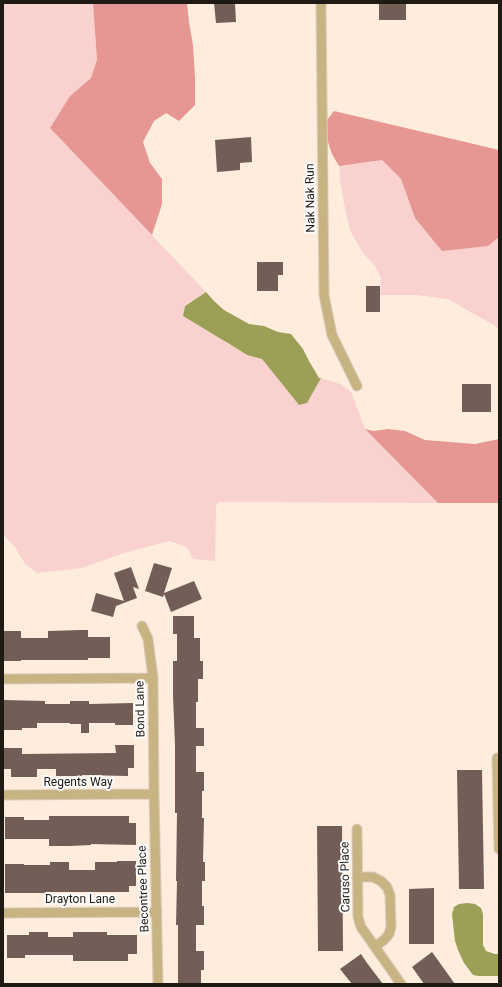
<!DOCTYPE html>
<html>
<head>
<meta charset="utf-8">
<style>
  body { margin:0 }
  #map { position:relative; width:502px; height:987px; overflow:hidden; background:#feeddc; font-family:Roboto,sans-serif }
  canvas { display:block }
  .frame { position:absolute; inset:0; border:4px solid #201a14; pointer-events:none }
</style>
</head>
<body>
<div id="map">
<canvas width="502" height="987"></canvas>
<div class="frame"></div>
</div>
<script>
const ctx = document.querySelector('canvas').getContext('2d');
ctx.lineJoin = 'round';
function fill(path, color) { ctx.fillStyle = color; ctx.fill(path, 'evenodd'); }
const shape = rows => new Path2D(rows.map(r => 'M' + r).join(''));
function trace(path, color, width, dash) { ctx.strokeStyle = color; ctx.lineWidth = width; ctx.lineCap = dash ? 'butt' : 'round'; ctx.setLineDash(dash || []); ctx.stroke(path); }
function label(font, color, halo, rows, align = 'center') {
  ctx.font = font + ' Roboto,sans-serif'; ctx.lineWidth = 4; ctx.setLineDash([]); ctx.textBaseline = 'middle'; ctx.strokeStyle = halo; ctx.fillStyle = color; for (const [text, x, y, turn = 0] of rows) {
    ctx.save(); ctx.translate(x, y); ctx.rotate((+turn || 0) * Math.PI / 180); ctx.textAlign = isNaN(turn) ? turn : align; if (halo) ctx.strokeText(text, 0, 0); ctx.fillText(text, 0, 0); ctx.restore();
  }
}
const green = shape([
  [3,3,93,3,97,60,91,78,70,96,50,128,206,292,185,305,183,316,216,336,228,343,247,355,262,359,299,405,307,402,321,378,340,384,351,392,365,429,438,503,220,502,217,504,216,507,215,561,193,559,187,547,169,541,121,554,82,568,37,573,25,564,15,547,3,534],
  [382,160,401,179,415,218,488,246,499,237,499,329,495,326,448,299,417,295,380,295,381,278,375,266,363,253,350,231,346,214,340,181,339,166]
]);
const forest = shape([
  [93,3,187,3,189,22,193,45,195,78,195,105,179,121,166,113,154,121,143,142,150,163,162,179,162,204,152,235,50,128,70,96,91,78,97,60],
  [334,111,499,150,499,237,488,246,442,251,415,218,401,179,382,160,339,166,332,154,327,139,327,120],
  [365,429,373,431,388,429,405,431,425,440,475,444,499,439,499,503,438,503]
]);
const water = shape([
  [206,292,214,301,224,310,249,324,264,326,278,332,291,334,303,349,309,361,319,378,321,378,307,403,299,405,262,359,247,355,228,343,216,336,183,316,185,306],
  [467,903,475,904,481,908,483,914,483,945,486,951,495,954,499,954,499,976,479,976,473,975,464,963,458,950,455,941,452,914,454,907,459,904]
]);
const building = shape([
  [214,3,235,3,236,22,216,23],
  [379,3,406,3,406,20,379,20],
  [251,137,252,162,240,163,240,170,217,172,215,140],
  [257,262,283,262,283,275,278,275,278,291,257,291],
  [366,286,380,286,380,312,366,312],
  [462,384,491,384,491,412,462,412],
  [154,563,172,568,164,593,194,581,202,599,171,612,164,594,163,597,145,591],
  [131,567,139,589,133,587,137,598,116,606,113,617,91,611,96,593,124,601,114,573],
  [173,616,194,616,194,638,200,638,200,661,203,661,203,679,198,679,198,702,196,702,196,728,204,728,204,746,196,746,196,772,204,772,204,791,202,791,202,818,204,818,203,862,205,862,205,881,202,881,202,906,204,906,204,925,196,925,196,951,204,951,204,970,201,970,201,984,178,984,178,925,176,925,177,881,176,881,177,813,175,813,175,746,173,695,173,661,177,661,177,634,173,634],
  [80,630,88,630,88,637,110,637,110,658,88,658,88,660,21,660,21,661,3,661,3,631,21,631,21,638,48,638,48,631],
  [4,700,45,701,45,704,70,704,70,701,89,701,89,704,133,703,133,725,115,725,115,723,89,723,89,733,81,733,81,724,70,724,70,723,37,723,37,728,22,728,22,730,4,730],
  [115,745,134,745,134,768,128,768,128,776,82,775,82,776,56,776,56,769,37,769,37,777,11,777,11,769,4,769,4,748,22,748,22,754,116,753],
  [457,770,482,770,484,889,459,889],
  [49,816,129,816,129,823,136,823,136,845,91,844,91,845,69,846,49,846,49,839,5,839,5,817,24,817,24,820,49,820],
  [317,826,342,826,343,951,318,951],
  [117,861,136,861,136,886,129,886,129,892,47,892,47,893,5,893,5,864,24,864,24,865,50,865,50,862,69,862,69,870,95,870,95,862,117,862],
  [434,888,434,944,409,944,409,889],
  [29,932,48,932,48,937,73,937,73,932,107,932,107,935,137,935,137,954,128,954,128,961,73,961,73,955,25,955,25,958,7,958,7,935,29,935],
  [432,952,455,984,424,984,412,967],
  [361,954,367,963,383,984,352,984,340,969]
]);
const street = shape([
  [321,3,324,295,332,335,357,386],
  [142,626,148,639,153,678,154,794,158,984],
  [3,679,153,678],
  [497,758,499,849],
  [3,795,154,794],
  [357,829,358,917,361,927,401,984],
  [357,877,373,877,381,881,387,887,390,895,391,927,389,934,385,939,375,947],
  [3,913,157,912]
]);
const streetNames = [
  ["Nak Nak Run",311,198,-91],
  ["Bond Lane",141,709,-91],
  ["Regents Way",78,783],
  ["Caruso Place",346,877,-91],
  ["Becontree Place",144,889,-92],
  ["Drayton Lane",80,900]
];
fill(green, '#f9d2cf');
fill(forest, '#e69693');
fill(water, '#9ba056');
fill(building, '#725e56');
trace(street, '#dacbbc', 11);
trace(street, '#c8b482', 9);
label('12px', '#201a14', '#fdfdfd', streetNames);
</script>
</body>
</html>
